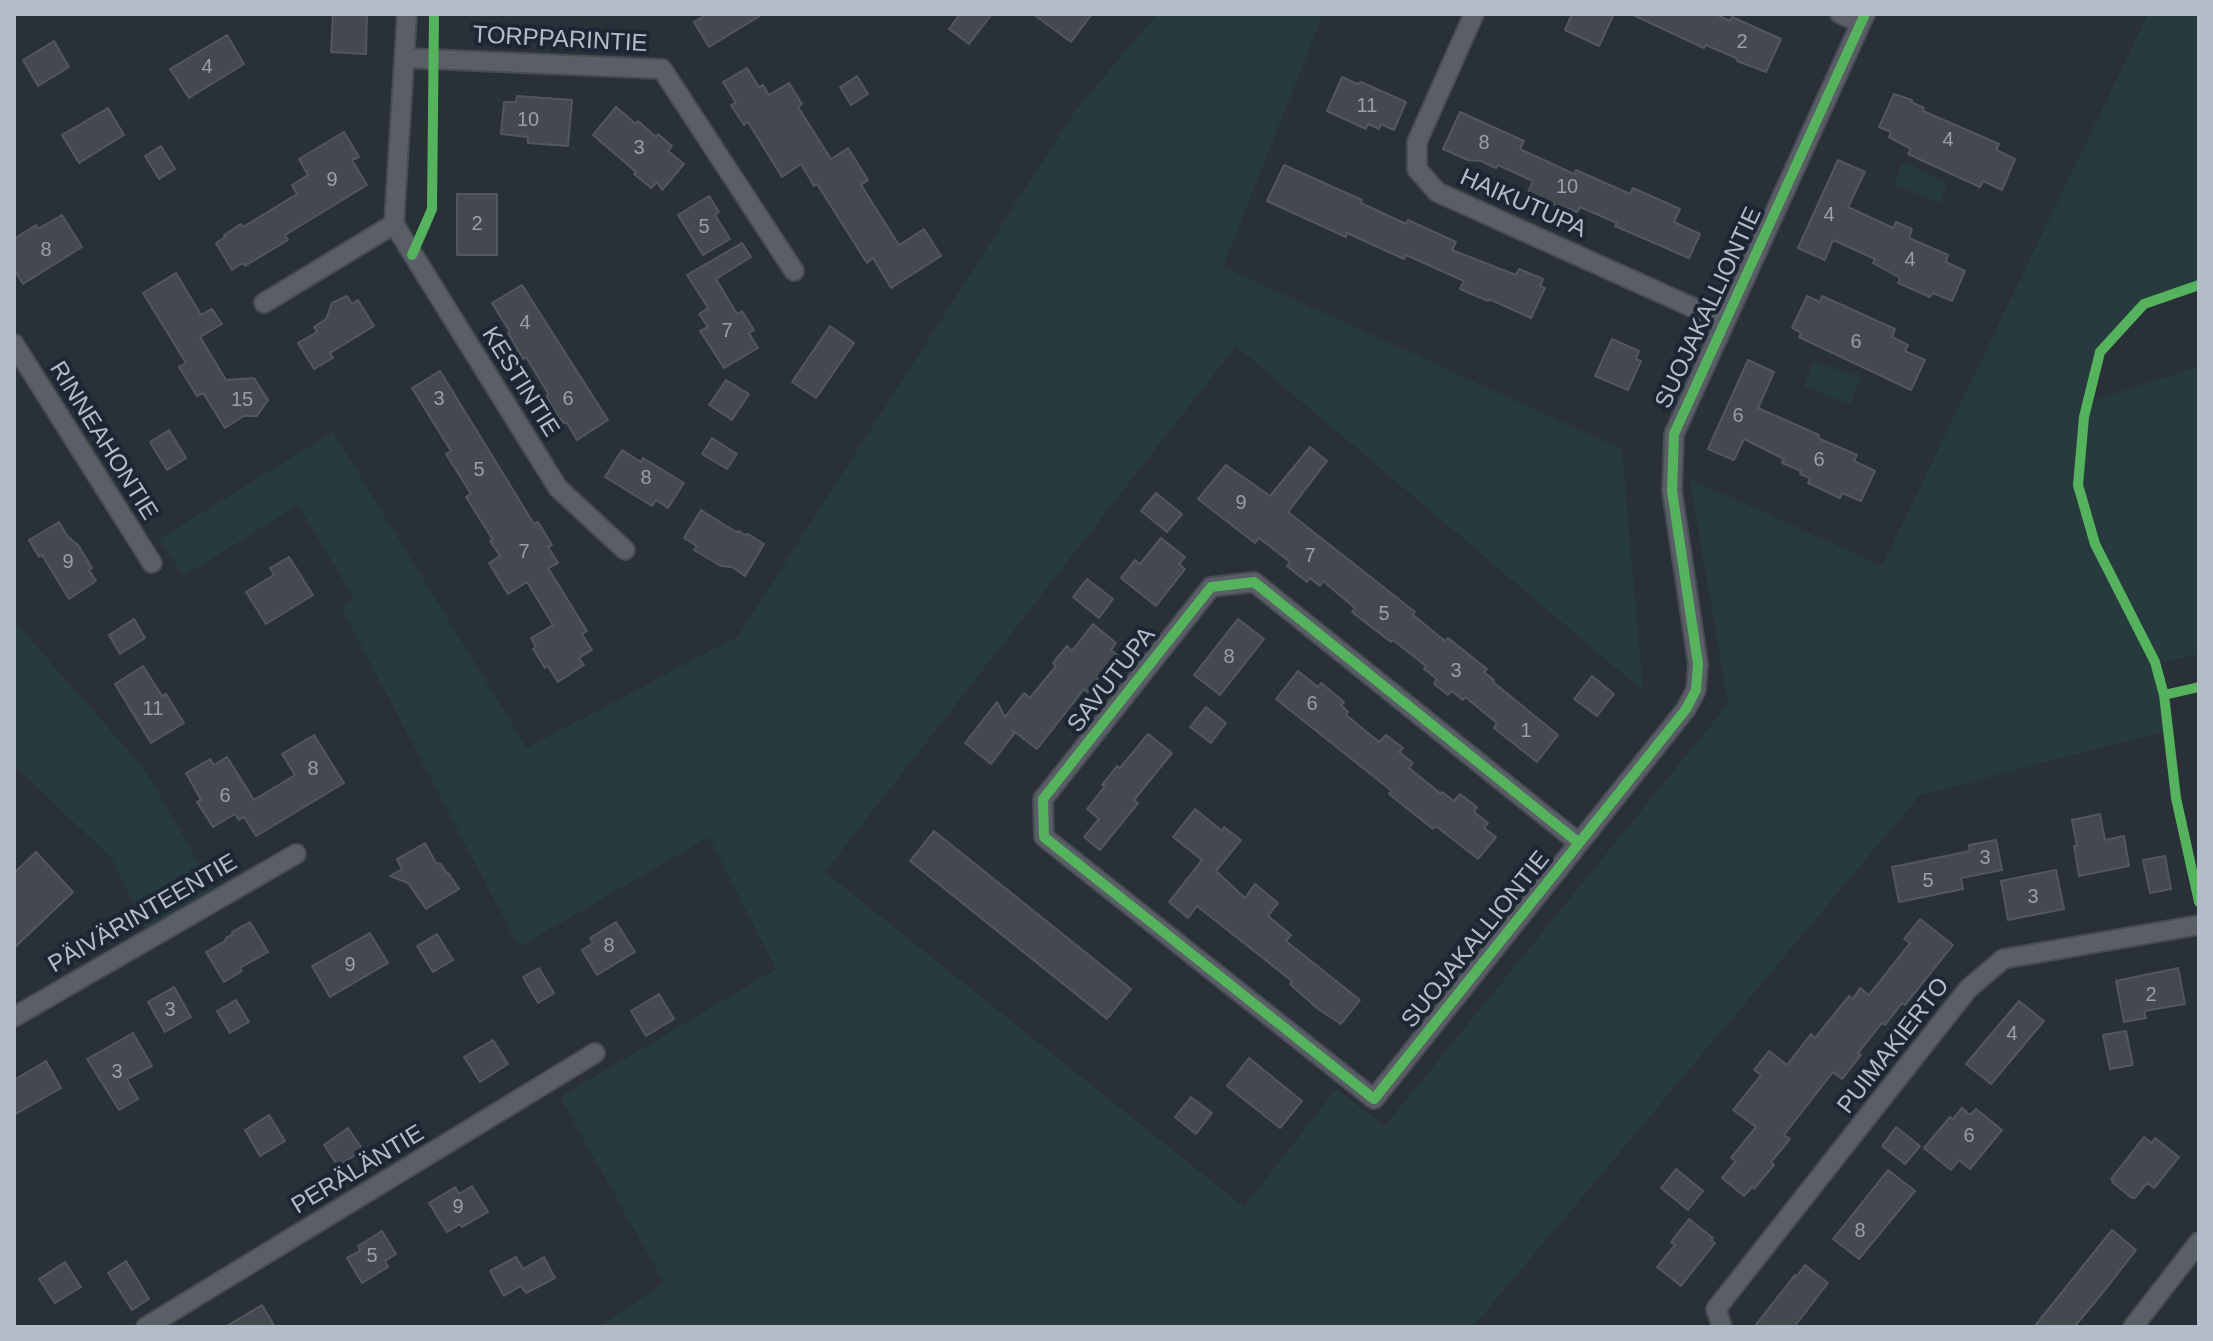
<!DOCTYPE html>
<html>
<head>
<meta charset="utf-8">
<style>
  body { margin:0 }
  #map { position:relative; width:2213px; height:1341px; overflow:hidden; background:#2a3038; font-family:Arial,sans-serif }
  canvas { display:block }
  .frame { position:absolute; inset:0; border:16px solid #b4bcc9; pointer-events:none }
</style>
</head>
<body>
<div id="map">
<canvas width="2213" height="1341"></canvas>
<div class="frame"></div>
</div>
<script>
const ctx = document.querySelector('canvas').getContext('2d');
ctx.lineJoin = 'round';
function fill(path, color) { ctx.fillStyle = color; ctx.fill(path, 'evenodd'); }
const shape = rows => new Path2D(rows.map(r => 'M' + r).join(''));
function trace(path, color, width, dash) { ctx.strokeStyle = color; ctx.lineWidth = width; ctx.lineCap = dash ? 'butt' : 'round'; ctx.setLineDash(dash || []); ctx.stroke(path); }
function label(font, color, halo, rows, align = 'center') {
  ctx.font = font + ' Arial,sans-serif'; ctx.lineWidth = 8; ctx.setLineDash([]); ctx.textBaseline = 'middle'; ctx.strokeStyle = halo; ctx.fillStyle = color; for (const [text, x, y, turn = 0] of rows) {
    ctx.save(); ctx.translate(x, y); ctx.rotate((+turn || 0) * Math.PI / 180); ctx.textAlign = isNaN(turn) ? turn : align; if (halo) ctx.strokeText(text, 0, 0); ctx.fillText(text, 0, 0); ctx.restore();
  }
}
const green = shape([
  [1157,14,1323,14,1223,267,1622,449,1643,691,1236,346,825,872,1244,1207,1336,1089,1385,1126,1728,704,1690,479,1882,566,2148,14,2199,14,2199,291,2144,304,2100,352,2087,403,2199,366,2199,655,2155,663,2164,695,2166,731,1920,795,1473,1327,598,1327,664,1283,560,1097,776,969,709,837,519,947,341,607,354,598,298,505,184,576,159,539,333,432,527,748,738,636,1075,111],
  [1902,162,1947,182,1940,203,1895,185],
  [1814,361,1861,378,1850,404,1804,386],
  [14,621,143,767,219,898,150,937,112,859,14,765]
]);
const building = shape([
  [333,14,367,14,366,54,331,52,333,14],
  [707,14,763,14,709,47,694,22,707,14],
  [960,14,992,14,969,44,949,29,960,14],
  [1033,14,1092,14,1071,42,1033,14],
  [1572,14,1614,14,1599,46,1565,30,1572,14],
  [1631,14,1715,14,1730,21,1732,17,1781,39,1766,72,1737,61,1736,58,1706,45,1704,48,1631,14],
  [227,35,244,64,189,98,170,69,227,35],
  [54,41,69,67,38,86,23,60,54,41],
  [747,68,759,87,763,85,769,95,789,83,802,104,798,107,831,159,848,148,868,180,861,185,899,245,924,229,941,256,891,288,873,258,867,263,817,184,814,186,801,164,782,177,748,122,744,125,731,105,736,103,723,82,747,68],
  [857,76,868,94,851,105,840,87,857,76],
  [1342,77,1357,84,1361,82,1406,102,1394,130,1381,124,1379,129,1368,124,1366,129,1327,111,1342,77],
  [1894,94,1912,100,1911,102,1924,108,1923,111,1999,144,1996,150,2015,159,2002,190,1983,181,1980,187,1908,154,1911,149,1889,137,1891,132,1879,127,1894,94],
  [517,96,572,100,568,146,528,143,528,137,501,134,504,102,516,102,517,96],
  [616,107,636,124,638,121,656,137,658,134,672,146,668,151,684,164,662,190,657,182,651,188,634,174,636,172,593,135,616,107],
  [108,108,124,135,79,163,62,135,108,108],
  [1460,112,1524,141,1520,149,1574,174,1576,170,1630,194,1633,188,1680,209,1674,222,1700,234,1689,258,1615,226,1617,223,1580,207,1577,212,1561,206,1549,204,1527,195,1533,181,1498,165,1496,168,1481,161,1468,160,1443,149,1460,112],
  [344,132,359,157,352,160,367,185,285,235,288,240,245,266,243,263,232,270,216,243,225,237,224,235,241,224,243,227,297,194,292,185,308,175,299,159,344,132],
  [161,146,175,169,159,179,145,156,161,146],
  [1838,160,1865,172,1848,207,1893,228,1896,222,1912,229,1909,238,1948,255,1946,262,1965,271,1952,301,1933,293,1930,297,1898,283,1900,278,1873,263,1875,259,1833,240,1825,260,1798,248,1838,160],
  [1284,165,1362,200,1361,203,1406,224,1408,220,1456,242,1452,250,1516,275,1519,269,1543,279,1540,286,1545,288,1531,318,1489,299,1488,301,1460,289,1464,281,1406,255,1404,259,1347,233,1346,237,1267,201,1284,165],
  [457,194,497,194,497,255,457,255,457,194],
  [709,196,719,212,715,215,730,239,703,255,678,215,709,196],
  [62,215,82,247,23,284,14,269,14,239,36,225,38,229,62,215],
  [742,243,751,257,716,279,737,314,742,311,754,330,749,333,758,348,724,368,700,331,708,327,699,314,708,308,687,275,742,243],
  [176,273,201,315,212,309,222,324,200,337,226,380,254,378,268,400,257,416,244,416,225,428,203,393,197,396,179,367,186,363,143,293,176,273],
  [522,285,608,420,577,440,567,423,564,423,557,415,546,396,549,395,526,357,523,359,508,333,510,332,492,303,522,285],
  [347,296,352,304,358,300,374,326,330,353,333,358,314,369,298,343,317,332,314,327,326,319,332,303,347,296],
  [1807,296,1820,302,1822,296,1895,329,1892,337,1908,345,1905,351,1925,360,1911,390,1799,337,1801,333,1792,328,1807,296],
  [830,326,854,343,816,398,792,382,830,326],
  [1612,339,1639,351,1636,359,1641,361,1628,390,1595,376,1612,339],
  [1748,360,1774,372,1758,408,1819,435,1818,438,1857,455,1854,461,1875,471,1861,501,1842,493,1840,498,1808,483,1810,478,1800,474,1801,471,1782,463,1784,459,1744,439,1734,460,1708,449,1748,360],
  [440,371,534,524,538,522,552,545,548,547,558,563,548,568,587,631,582,634,592,650,579,658,584,665,558,682,548,666,545,668,533,649,536,647,531,638,553,625,527,582,508,594,489,563,500,556,490,541,493,540,466,497,471,494,446,454,451,451,412,388,440,371],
  [726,380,749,394,732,420,709,405,726,380],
  [169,430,186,458,167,470,150,442,169,430],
  [712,438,737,454,727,469,702,454,712,438],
  [1310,447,1327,461,1288,512,1415,612,1413,615,1445,641,1448,638,1487,669,1484,672,1494,680,1493,682,1558,735,1537,762,1494,728,1497,723,1465,697,1463,700,1451,691,1448,695,1434,684,1437,679,1424,669,1426,666,1393,640,1391,642,1352,612,1355,608,1323,581,1320,586,1310,578,1307,582,1287,566,1290,562,1259,538,1255,543,1198,499,1226,465,1270,496,1310,447],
  [622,450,641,462,643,458,684,483,668,508,656,500,652,506,605,477,622,450],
  [1156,493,1182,514,1167,532,1141,511,1156,493],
  [701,510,736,532,739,531,745,535,748,534,764,544,745,576,732,567,721,566,694,550,697,546,684,538,701,510],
  [59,522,68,537,78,545,92,568,89,570,96,581,69,599,42,555,39,557,29,540,59,522],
  [1161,538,1185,557,1179,564,1185,569,1156,606,1121,578,1135,560,1140,564,1161,538],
  [289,557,313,595,266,624,246,592,274,575,270,568,289,557],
  [1087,579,1113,599,1099,618,1073,597,1087,579],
  [134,619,145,638,120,654,109,635,134,619],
  [1238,619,1264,639,1220,695,1194,675,1238,619],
  [1093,624,1116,643,1111,650,1117,655,1087,692,1084,689,1037,749,1012,730,1014,734,991,764,965,743,997,702,1005,717,1024,693,1030,698,1056,666,1053,663,1067,646,1072,651,1093,624],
  [143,666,162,696,166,694,184,723,151,743,115,684,143,666],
  [1298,671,1318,687,1321,683,1344,702,1341,705,1348,712,1346,715,1379,742,1386,735,1403,748,1399,752,1413,763,1409,768,1441,794,1442,792,1454,801,1460,794,1477,807,1474,812,1488,823,1484,828,1496,837,1478,859,1436,826,1433,829,1389,794,1392,791,1276,699,1298,671],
  [1592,676,1614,694,1597,716,1574,699,1592,676],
  [1206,707,1226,723,1211,743,1190,727,1206,707],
  [1148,734,1172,753,1134,800,1138,803,1100,850,1084,837,1099,819,1087,809,1105,786,1102,785,1117,766,1120,768,1148,734],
  [314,735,344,783,256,836,244,817,239,820,235,814,213,827,197,802,201,800,186,773,210,759,214,765,227,757,254,800,295,775,282,754,314,735],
  [1195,809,1222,831,1224,827,1241,840,1216,871,1245,898,1255,884,1278,903,1268,916,1291,935,1286,941,1360,1000,1341,1024,1318,1009,1290,984,1292,981,1197,906,1188,918,1169,902,1202,860,1173,837,1195,809],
  [2100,814,2105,840,2124,836,2129,866,2079,876,2074,846,2077,846,2072,820,2100,814],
  [934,831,1131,989,1107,1019,910,861,934,831],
  [1996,840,2002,870,1961,878,1963,889,1899,902,1892,867,1970,851,1969,845,1996,840],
  [425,843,436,863,441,864,446,872,449,874,459,889,426,909,408,883,390,876,402,869,397,859,425,843],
  [36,852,73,892,14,948,14,873,36,852],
  [2165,856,2171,889,2150,893,2143,860,2165,856],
  [2056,870,2064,909,2008,920,2001,881,2056,870],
  [1920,919,1953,945,1905,1005,1902,1003,1885,1025,1882,1023,1858,1053,1861,1055,1842,1079,1833,1072,1784,1135,1790,1139,1771,1162,1774,1165,1754,1189,1752,1187,1744,1196,1722,1178,1736,1161,1731,1158,1756,1127,1733,1110,1761,1075,1754,1070,1769,1051,1787,1065,1811,1034,1815,1038,1849,996,1853,999,1860,988,1869,995,1910,943,1904,939,1920,919],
  [250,922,268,952,240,968,242,971,224,982,206,952,225,941,226,938,232,935,232,932,250,922],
  [616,922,635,952,597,975,582,950,593,943,590,938,616,922],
  [370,933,388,963,330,997,312,966,370,933],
  [437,934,453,960,433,972,417,946,437,934],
  [539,968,554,993,538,1003,523,977,539,968],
  [2178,968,2185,1004,2144,1011,2146,1018,2124,1022,2116,981,2178,968],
  [174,987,191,1017,165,1032,148,1002,174,987],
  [659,994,674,1019,646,1036,631,1011,659,994],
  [236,1000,249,1022,230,1033,217,1011,236,1000],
  [2019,1001,2044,1021,1991,1084,1966,1064,2019,1001],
  [2126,1031,2133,1065,2110,1069,2103,1035,2126,1031],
  [133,1033,152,1066,127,1079,138,1099,119,1110,87,1059,133,1033],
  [493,1040,508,1064,480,1082,464,1057,493,1040],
  [1249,1058,1302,1101,1280,1128,1227,1086,1249,1058],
  [46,1061,61,1088,14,1115,14,1080,46,1061],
  [1191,1097,1212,1113,1196,1134,1175,1117,1191,1097],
  [1962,1108,1970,1115,1976,1109,2002,1130,1970,1169,1959,1160,1951,1170,1924,1148,1950,1117,1953,1119,1962,1108],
  [269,1115,285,1141,260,1156,245,1130,269,1115],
  [1896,1127,1920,1146,1905,1164,1882,1146,1896,1127],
  [348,1128,363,1150,338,1166,324,1145,348,1128],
  [2144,1137,2152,1143,2155,1138,2179,1157,2154,1188,2147,1183,2135,1198,2132,1198,2112,1182,2113,1180,2111,1179,2144,1137],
  [1676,1169,1703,1191,1688,1210,1661,1188,1676,1169],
  [1888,1170,1915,1191,1859,1259,1833,1239,1888,1170],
  [472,1186,488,1212,462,1227,460,1224,447,1232,429,1203,455,1187,459,1194,472,1186],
  [1689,1219,1713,1238,1711,1240,1715,1243,1681,1286,1657,1267,1675,1245,1671,1242,1689,1219],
  [2112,1230,2136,1250,2105,1290,2074,1327,2034,1327,2112,1230],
  [382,1231,396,1254,385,1261,388,1267,362,1283,347,1258,360,1251,358,1246,382,1231],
  [516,1257,523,1269,544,1257,555,1278,526,1293,521,1286,504,1296,490,1271,516,1257],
  [126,1261,149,1299,132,1310,108,1273,126,1261],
  [65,1262,81,1287,55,1303,39,1279,65,1262],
  [1805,1265,1828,1283,1794,1327,1754,1327,1795,1275,1796,1277,1805,1265],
  [262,1305,275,1327,225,1327,262,1305]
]);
const street = shape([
  [1474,14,1417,142,1417,169,1437,192,1725,322],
  [1840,14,1861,23],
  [405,58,662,69,794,271],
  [394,224,558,488,625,550],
  [264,303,394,224,407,14],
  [14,344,152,563],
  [1579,843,1254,582,1211,587,1043,799,1044,837,1374,1099,1579,843,1686,709,1696,690,1698,664,1672,491,1674,434,1865,14],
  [14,1017,296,854],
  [146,1327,595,1053],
  [1722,1327,1716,1309,1968,989,2003,959,2199,925],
  [2133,1327,2199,1242]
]);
const cycleway = shape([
  [412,255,432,209,434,14],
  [2199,687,2164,695,2176,798,2199,902],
  [2164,695,2155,662,2095,544,2078,485,2084,417,2100,352,2144,304,2199,285],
  [1579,843,1254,582,1211,587,1043,799,1044,837,1374,1099,1579,843,1686,709,1696,690,1698,664,1672,491,1674,434,1865,14]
]);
const numberNames = [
  ["2",1742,42],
  ["4",207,67],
  ["11",1367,106],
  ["10",528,120],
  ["4",1948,140],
  ["8",1484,143],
  ["3",639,148],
  ["9",332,180],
  ["10",1567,187],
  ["4",1829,215],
  ["2",477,224],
  ["5",704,227],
  ["8",46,250],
  ["4",1910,260],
  ["4",525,323],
  ["7",727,331],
  ["6",1856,342],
  ["3",439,399],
  ["6",568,399],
  ["15",242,400],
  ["6",1738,416],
  ["6",1819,460],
  ["5",479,470],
  ["8",646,478],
  ["9",1241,503],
  ["7",524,552],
  ["7",1310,556],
  ["9",68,562],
  ["5",1384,614],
  ["8",1229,657],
  ["3",1456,671],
  ["6",1312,704],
  ["11",153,709],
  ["1",1526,731],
  ["8",313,769],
  ["6",225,796],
  ["3",1985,858],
  ["5",1928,881],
  ["3",2033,897],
  ["8",609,946],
  ["9",350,965],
  ["2",2151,995],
  ["3",170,1010],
  ["4",2012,1034],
  ["3",117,1072],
  ["6",1969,1136],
  ["9",458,1207],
  ["8",1860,1231],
  ["5",372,1256]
];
const streetNames = [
  ["TORPPARINTIE",560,40,3],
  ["HAIKUTUPA",1523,204,24],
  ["SUOJAKALLIONTIE",1709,308,-65],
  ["KESTINTIE",520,382,58],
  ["RINNEAHONTIE",103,441,58],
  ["SAVUTUPA",1112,680,-52],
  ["PÄIVÄRINTEENTIE",143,914,-30],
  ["SUOJAKALLIONTIE",1476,940,-51],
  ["PUIMAKIERTO",1894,1046,-52],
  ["PERÄLÄNTIE",358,1170,-31]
];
fill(green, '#273a3e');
fill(building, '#444950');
trace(building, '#52575f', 2);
trace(street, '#484c53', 22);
trace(street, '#5a5e66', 18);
trace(cycleway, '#56b35d', 10);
label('20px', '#989fab', null, numberNames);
label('24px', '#b4bcc9', '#1d2633', streetNames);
</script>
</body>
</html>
